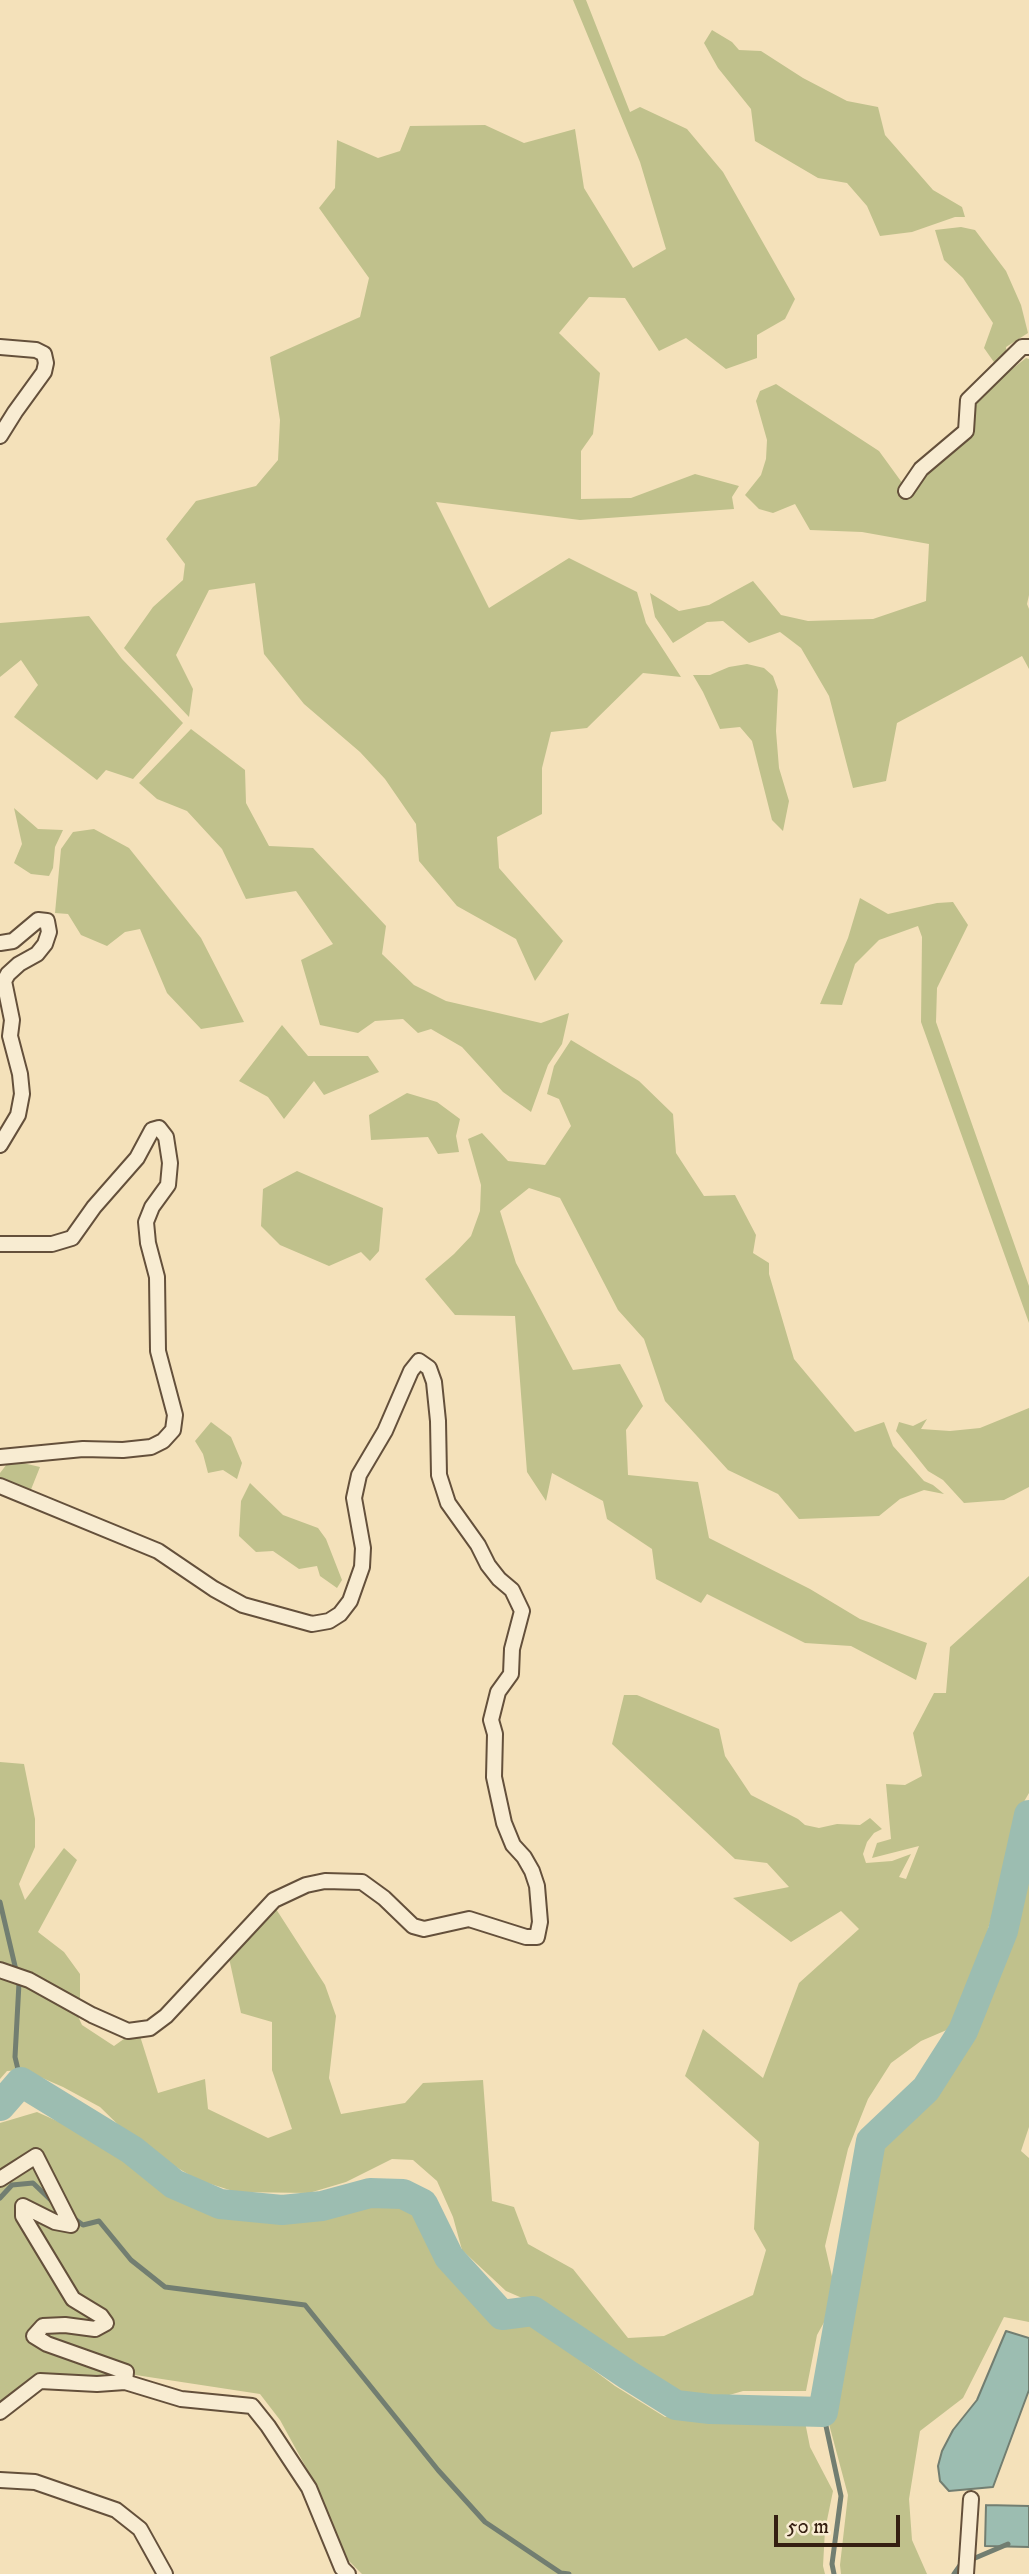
<!DOCTYPE html>
<html>
<head>
<meta charset="utf-8">
<style>
  body { margin:0 }
  #map { position:relative; width:1029px; height:2574px; overflow:hidden; background:#f4e1ba; font-family:"IM FELL DW Pica",serif }
  canvas { display:block }
  .scale { position:absolute; left:774px; top:2515px; width:126px; height:32px; box-sizing:border-box; border:4px solid #341f11; border-top:0; padding-left:9px; font-size:21px; line-height:24px; white-space:nowrap; color:#341f11; -webkit-text-stroke:5px #f8ecd2; paint-order:stroke }
</style>
</head>
<body>
<div id="map">
<canvas width="1029" height="2574"></canvas>
<div class="scale">50 m</div>
</div>
<script>
const ctx = document.querySelector('canvas').getContext('2d');
ctx.lineJoin = 'round';
function fill(path, color) { ctx.fillStyle = color; ctx.fill(path, 'evenodd'); }
const shape = rows => new Path2D(rows.map(r => 'M' + r).join(''));
function trace(path, color, width, dash) { ctx.strokeStyle = color; ctx.lineWidth = width; ctx.lineCap = dash ? 'butt' : 'round'; ctx.setLineDash(dash || []); ctx.stroke(path); }
const green = shape([
  [573,0,586,0,630,112,640,107,687,129,723,172,795,299,785,319,757,335,757,358,726,369,686,338,659,351,625,298,589,297,559,333,600,373,593,434,581,451,581,499,631,498,695,474,739,486,732,497,734,509,580,520,436,502,489,608,569,558,637,592,646,623,681,677,643,673,587,728,551,732,542,768,542,814,497,837,499,868,563,941,535,981,516,939,457,906,419,861,416,824,385,779,360,752,304,704,264,654,255,583,209,590,176,655,193,689,189,717,124,648,153,607,183,580,185,564,166,539,196,501,256,486,278,460,280,420,270,357,360,317,369,278,319,208,335,188,337,140,378,158,400,151,410,126,485,125,524,143,575,129,584,188,633,268,666,249,640,162],
  [712,30,732,42,739,50,761,51,803,78,847,101,878,107,885,135,933,190,962,207,965,217,955,217,912,232,880,236,867,206,847,183,818,178,755,141,751,109,718,68,704,43],
  [961,227,975,230,1006,271,1021,305,1028,333,1006,347,1007,357,996,365,984,348,993,323,963,278,944,260,935,230],
  [1026,358,1029,359,1029,595,1027,604,1029,609,1029,669,1022,656,897,723,886,781,853,788,829,696,801,648,780,632,749,643,723,621,707,622,673,643,655,617,650,593,679,611,709,605,753,581,781,615,808,621,873,619,926,601,929,544,862,532,810,530,795,504,773,513,759,509,745,495,761,475,766,459,767,440,756,401,760,391,776,384,879,451,903,484,924,471,971,435,973,400],
  [89,616,122,659,183,723,133,779,106,770,97,780,14,717,38,685,21,660,0,677,0,623],
  [747,664,764,668,773,676,778,690,776,731,779,768,789,801,783,831,772,820,752,741,740,727,720,729,703,692,693,675,710,675,729,667],
  [191,729,245,770,246,803,269,846,313,848,386,926,382,954,414,985,446,1001,541,1023,569,1013,562,1044,548,1065,531,1112,503,1092,462,1047,431,1029,418,1033,403,1019,375,1021,358,1033,320,1025,301,960,333,944,296,891,246,899,222,849,187,811,157,799,139,783],
  [14,808,38,829,63,830,55,847,53,868,49,876,31,874,14,863,22,844],
  [94,829,129,848,201,938,244,1022,201,1029,167,993,140,929,125,932,107,946,81,935,68,914,55,913,61,849,73,832],
  [860,898,888,914,937,903,953,902,968,925,937,988,936,1022,1029,1286,1029,1323,921,1022,922,937,918,926,879,940,855,964,842,1005,820,1004,848,938],
  [282,1025,308,1056,368,1056,379,1072,324,1095,314,1081,284,1119,268,1097,239,1081],
  [571,1040,639,1081,673,1114,676,1153,704,1196,735,1195,756,1235,753,1253,769,1263,769,1274,794,1359,855,1432,884,1422,893,1446,924,1481,933,1485,944,1494,924,1490,900,1499,879,1516,799,1519,778,1494,728,1470,665,1401,644,1339,618,1310,560,1198,529,1188,500,1211,516,1263,573,1370,620,1364,643,1406,626,1430,628,1475,698,1482,709,1538,810,1589,860,1619,927,1643,916,1680,851,1646,805,1643,707,1594,701,1603,656,1579,652,1549,607,1519,603,1501,552,1473,546,1501,527,1472,515,1316,455,1315,425,1279,454,1254,471,1236,480,1211,481,1185,468,1139,482,1133,508,1161,545,1165,571,1126,559,1099,547,1094,554,1066],
  [407,1093,437,1102,460,1119,456,1136,459,1152,438,1154,428,1137,371,1140,369,1115],
  [297,1171,383,1208,379,1251,370,1261,361,1252,329,1266,280,1245,261,1226,263,1189],
  [1029,1408,1029,1487,1004,1500,964,1503,943,1480,928,1471,896,1431,899,1422,913,1426,927,1419,921,1429,950,1431,980,1428],
  [211,1422,231,1437,242,1463,237,1479,223,1470,208,1473,203,1454,195,1441],
  [10,1460,40,1467,30,1492,0,1479,0,1473],
  [250,1483,283,1515,318,1528,326,1539,342,1580,337,1588,320,1576,317,1566,299,1569,273,1551,256,1552,239,1536,241,1501],
  [1029,1576,1029,1793,1018,1812,994,1909,968,1996,956,2026,921,2041,891,2063,868,2099,848,2149,825,2246,834,2285,827,2317,817,2335,806,2391,743,2391,719,2398,675,2396,625,2366,529,2301,506,2291,462,2250,453,2217,437,2181,413,2160,392,2159,346,2182,309,2193,236,2192,198,2180,171,2164,138,2144,100,2107,63,2087,24,2070,7,2071,0,2079,0,1974,30,1985,76,2012,82,2025,114,2046,128,2036,140,2036,158,2093,205,2079,208,2109,268,2138,292,2129,272,2070,272,2022,241,2013,229,1958,276,1909,325,1985,336,2016,329,2078,341,2114,405,2103,423,2083,483,2080,492,2201,514,2207,528,2244,573,2269,628,2338,664,2336,753,2295,766,2250,754,2229,759,2142,685,2076,703,2029,763,2078,799,1983,859,1929,841,1911,791,1942,733,1898,789,1887,767,1863,735,1859,612,1744,624,1695,637,1695,719,1729,725,1756,751,1795,798,1819,805,1825,819,1828,837,1824,860,1825,870,1818,882,1829,874,1833,867,1842,863,1854,866,1863,892,1861,911,1854,899,1877,906,1879,919,1846,872,1858,877,1843,891,1839,886,1784,905,1785,922,1776,913,1733,934,1693,946,1693,950,1647],
  [0,1762,24,1764,35,1819,35,1847,19,1884,25,1900,64,1848,77,1860,38,1932,64,1952,80,1974,80,2005,0,1966],
  [1029,1852,1029,2127,1021,2151,1029,2158,1029,2322,1004,2317,963,2398,920,2431,909,2499,912,2540,927,2574,841,2574,840,2565,848,2495,822,2398,879,2143,971,2033,1015,1936],
  [37,2112,86,2134,169,2195,208,2210,266,2223,365,2200,402,2196,415,2207,435,2252,615,2386,665,2417,741,2404,787,2406,803,2412,810,2447,833,2491,825,2530,823,2566,825,2574,362,2574,348,2560,314,2482,280,2420,260,2394,129,2374,40,2336,45,2330,109,2327,77,2299,26,2217,74,2228,37,2152,0,2174,0,2123],
  [35,2160,66,2220,21,2204,69,2301,101,2322,93,2325,64,2321,29,2338,122,2373,118,2378,36,2379,0,2406,0,2182]
]);
const water = shape([
  [1006,2331,1029,2338,1029,2390,993,2487,949,2491,940,2481,938,2466,942,2451,953,2430,977,2400,1006,2331],
  [986,2505,1029,2506,1029,2547,985,2546,986,2505]
]);
const stream = shape([
  [0,1902,19,1983,15,2057,21,2082],
  [0,2198,12,2185,33,2183,56,2205],
  [72,2217,83,2225,99,2221,131,2260,165,2287,305,2305,438,2470,485,2522,561,2573,569,2574],
  [823,2412,841,2496,832,2564,834,2574],
  [954,2574,961,2564,1008,2544]
]);
const river = shape([
  [0,2106,21,2082,132,2150,174,2184,220,2204,282,2210,322,2206,370,2193,403,2194,423,2204,449,2257,502,2315,533,2311,628,2375,676,2405,710,2409,823,2412,871,2141,926,2089,963,2031,1003,1931,1029,1815]
]);
const minor = shape([
  [0,347,36,350,44,354,46,363,44,372,15,412,0,436],
  [906,491,921,469,966,431,968,400,1022,347,1029,347],
  [0,943,13,941,38,920,47,921,49,932,45,944,37,954,19,964,8,974,4,981,12,1020,10,1036,20,1074,22,1094,18,1115,0,1145],
  [0,1244,52,1244,72,1238,94,1207,137,1158,152,1130,159,1128,166,1137,170,1163,168,1185,152,1207,146,1222,148,1243,157,1277,158,1351,175,1415,173,1430,163,1441,151,1447,123,1450,83,1449,0,1457],
  [0,1486,158,1551,214,1589,243,1605,312,1624,329,1621,340,1614,350,1601,362,1567,363,1548,354,1498,359,1475,385,1431,411,1371,419,1361,429,1368,434,1382,438,1421,439,1475,448,1503,478,1545,488,1565,499,1579,512,1590,522,1611,512,1649,511,1674,498,1692,491,1720,495,1734,494,1777,504,1823,513,1845,524,1857,532,1871,537,1886,540,1922,537,1937,526,1937,469,1919,424,1929,413,1926,384,1898,362,1882,325,1881,306,1885,274,1900,166,2016,150,2028,128,2031,92,2015,29,1980,0,1970],
  [0,2179,36,2156,71,2225,55,2222,23,2206,23,2216,73,2299,101,2316,106,2323,95,2329,65,2325,43,2326,34,2336,47,2344,126,2372,125,2382],
  [0,2412,40,2381,97,2384,125,2382,181,2399,252,2406,268,2426,309,2488,342,2568,348,2574],
  [0,2480,35,2482,116,2510,140,2529,165,2574],
  [966,2574,971,2499]
]);
fill(green, '#c0c18c');
fill(water, '#9cbdb1');
trace(water, '#727e71', 2);
trace(stream, '#727e71', 5);
trace(river, '#9cbdb1', 30);
trace(minor, '#64503b', 18);
trace(minor, '#f8ecd2', 14);
</script>
</body>
</html>
